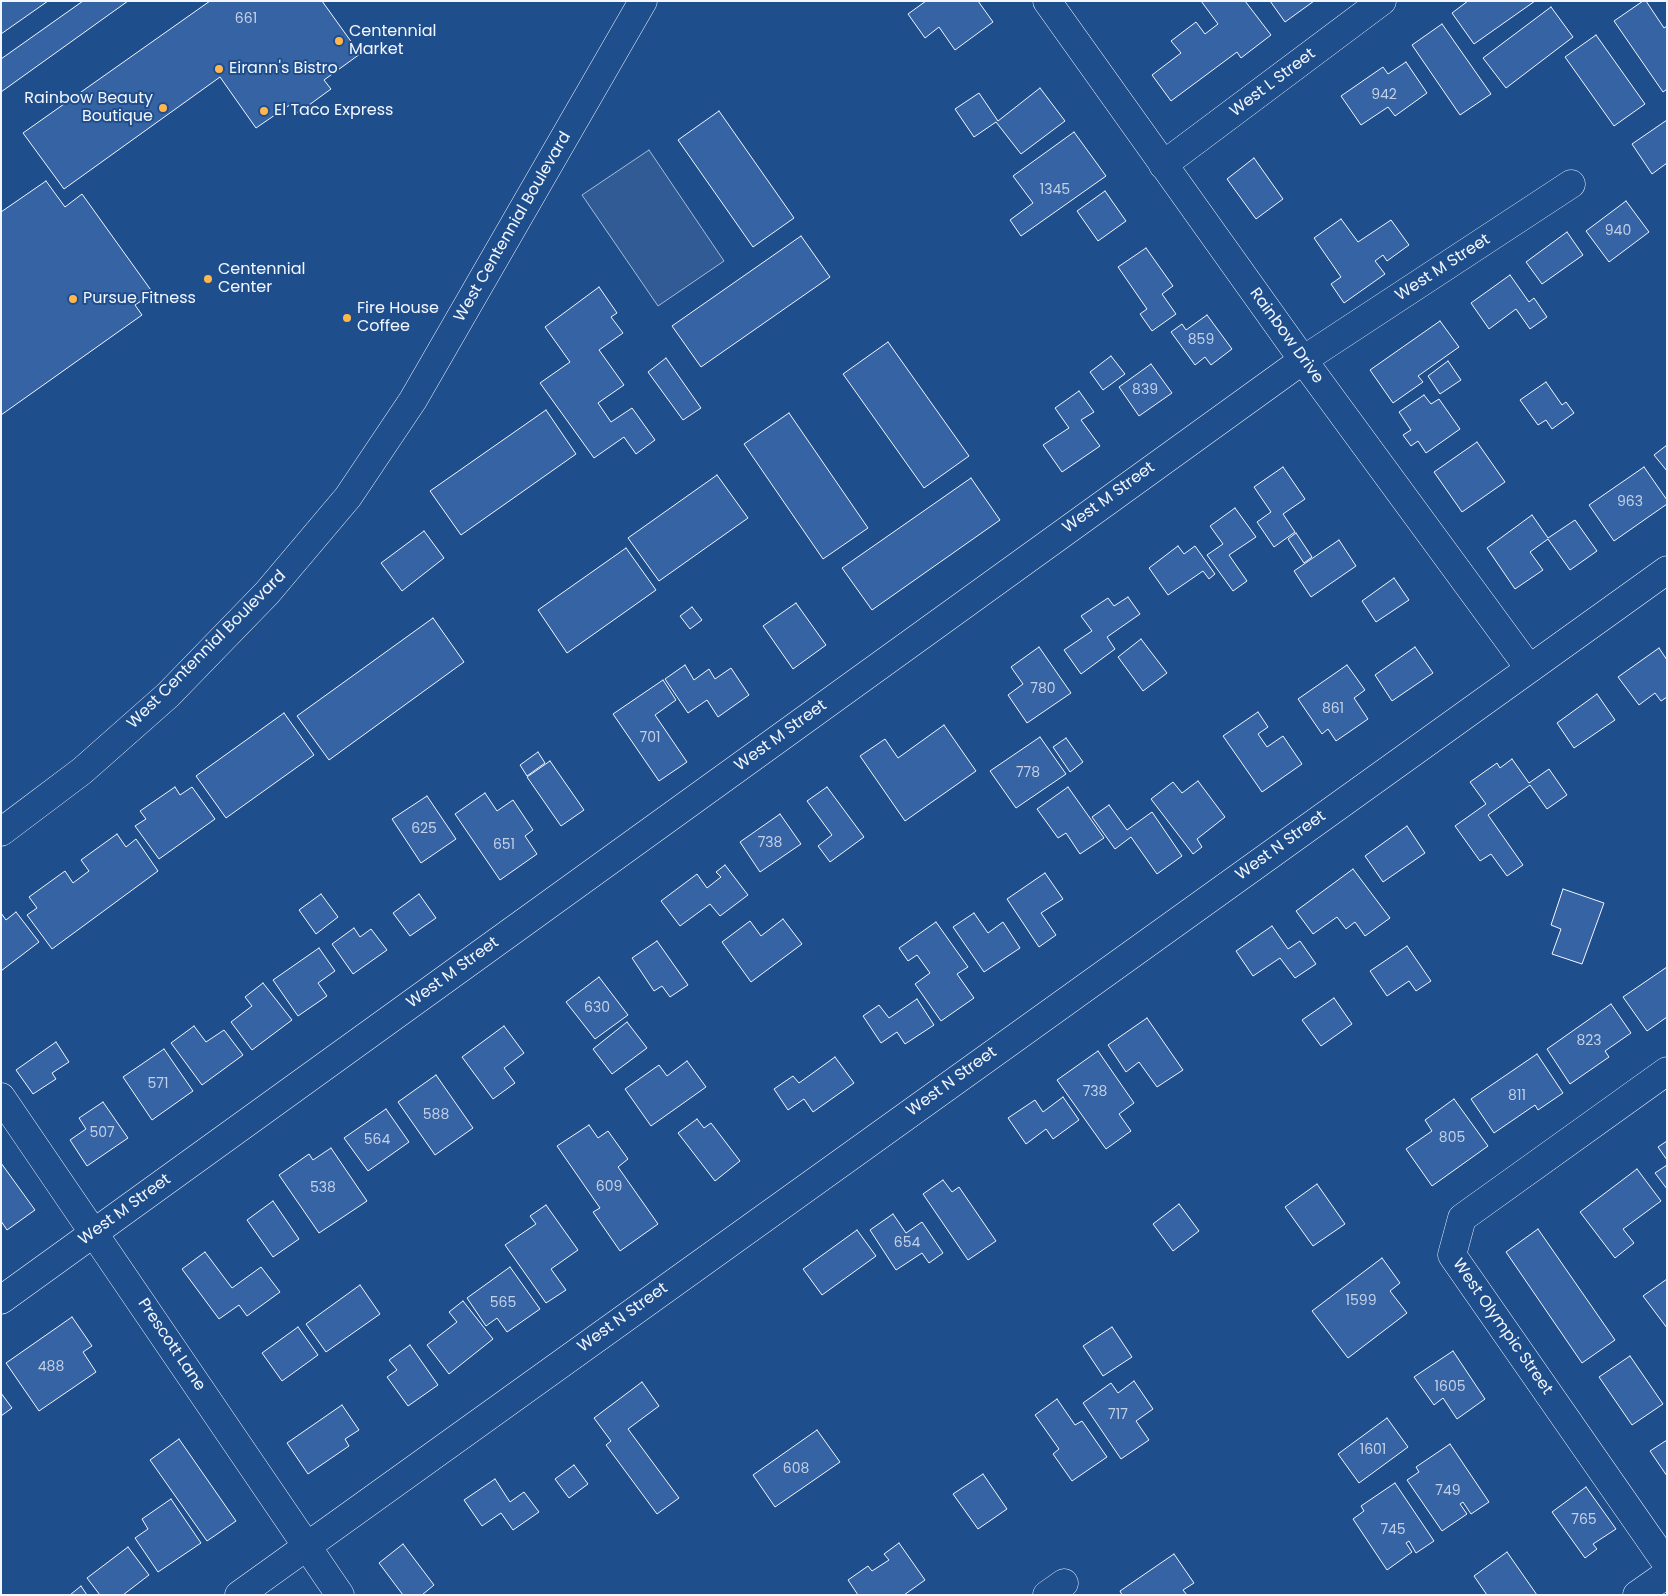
<!DOCTYPE html>
<html>
<head>
<meta charset="utf-8">
<style>
  body { margin:0 }
  #map { position:relative; width:1668px; height:1596px; overflow:hidden; background:#1f4e8c; font-family:Poppins,sans-serif }
  canvas { display:block }
  .frame { position:absolute; inset:0; border:2px solid #f2f6ff; pointer-events:none }
</style>
</head>
<body>
<div id="map">
<canvas width="1668" height="1596"></canvas>
<div class="frame"></div>
</div>
<script>
const ctx = document.querySelector('canvas').getContext('2d');
ctx.lineJoin = 'round';
function fill(path, color) { ctx.fillStyle = color; ctx.fill(path, 'evenodd'); }
const shape = rows => new Path2D(rows.map(r => 'M' + r).join(''));
function trace(path, color, width, dash) { ctx.strokeStyle = color; ctx.lineWidth = width; ctx.lineCap = dash ? 'butt' : 'round'; ctx.setLineDash(dash || []); ctx.stroke(path); }
function label(font, color, halo, rows, align = 'center') {
  ctx.font = font + ' Poppins,sans-serif'; ctx.lineWidth = 4; ctx.setLineDash([]); ctx.textBaseline = 'middle'; ctx.strokeStyle = halo; ctx.fillStyle = color; for (const [text, x, y, turn = 0] of rows) {
    ctx.save(); ctx.translate(x, y); ctx.rotate((+turn || 0) * Math.PI / 180); ctx.textAlign = isNaN(turn) ? turn : align; if (halo) ctx.strokeText(text, 0, 0); ctx.fillText(text, 0, 0); ctx.restore();
  }
}
const built = shape([
  [649,150,724,261,658,306,582,195,649,150]
]);
const building = shape([
  [1,1,48,1,1,34,1,1],
  [83,1,128,1,1,92,1,59,83,1],
  [210,1,322,1,360,54,324,80,331,89,298,113,291,104,256,128,220,77,64,189,23,133,210,1],
  [926,1,978,1,993,22,955,50,939,27,925,38,908,14,926,1],
  [1201,1,1245,1,1271,35,1241,58,1237,52,1171,101,1152,75,1181,53,1171,41,1196,22,1205,34,1218,24,1201,1],
  [1270,1,1314,1,1285,22,1270,1],
  [1468,1,1535,1,1474,44,1452,13,1468,1],
  [1643,1,1646,1,1664,28,1667,26,1667,89,1663,92,1614,21,1643,1],
  [1551,7,1573,37,1506,88,1483,58,1551,7],
  [1442,24,1491,94,1460,115,1412,45,1442,24],
  [1596,35,1645,104,1614,126,1565,57,1596,35],
  [1406,62,1427,93,1395,116,1388,107,1361,125,1341,96,1383,67,1388,74,1406,62],
  [1040,88,1065,121,1021,154,996,122,974,137,955,109,979,93,998,121,1040,88],
  [719,111,794,218,753,247,678,140,719,111],
  [1667,120,1667,163,1652,174,1632,144,1667,120],
  [1074,132,1106,176,1021,236,1010,220,1033,203,1013,176,1074,132],
  [1254,158,1283,199,1256,219,1227,179,1254,158],
  [46,181,65,207,82,194,153,293,135,305,142,315,1,415,1,212,46,181],
  [1105,191,1126,221,1098,241,1077,211,1105,191],
  [1626,201,1649,232,1609,262,1586,231,1626,201],
  [1341,219,1358,242,1391,220,1409,245,1387,261,1383,255,1375,261,1385,274,1344,303,1331,284,1341,277,1314,238,1341,219],
  [1567,232,1583,255,1542,284,1526,262,1567,232],
  [801,236,830,277,701,367,672,326,801,236],
  [1146,248,1173,286,1162,294,1176,314,1152,331,1140,314,1147,309,1118,267,1146,248],
  [1510,275,1529,302,1534,298,1547,317,1530,329,1516,309,1489,329,1471,303,1510,275],
  [599,287,617,313,611,317,623,333,599,350,624,385,598,403,611,422,632,408,655,440,636,454,624,437,594,458,540,383,570,362,545,327,599,287],
  [1207,315,1232,349,1211,365,1205,357,1195,365,1171,332,1182,324,1186,330,1207,315],
  [1440,321,1459,347,1418,376,1423,382,1393,403,1370,370,1440,321],
  [888,342,969,456,924,488,843,374,888,342],
  [1111,356,1125,374,1103,390,1090,372,1111,356],
  [666,358,701,408,683,420,648,372,666,358],
  [1448,361,1461,380,1440,394,1428,376,1448,361],
  [1151,364,1172,393,1139,416,1119,387,1151,364],
  [1546,382,1562,405,1566,402,1574,413,1552,429,1546,420,1538,425,1520,400,1546,382],
  [1079,391,1094,412,1081,420,1100,446,1062,472,1043,445,1069,428,1055,408,1079,391],
  [1424,395,1431,404,1439,399,1460,429,1426,453,1418,441,1411,446,1403,435,1411,430,1399,412,1424,395],
  [546,410,576,454,461,535,430,491,546,410],
  [789,413,868,528,823,559,744,444,789,413],
  [1477,442,1505,482,1462,512,1434,472,1477,442],
  [1667,445,1667,471,1654,455,1667,445],
  [1283,467,1305,499,1283,514,1295,532,1274,547,1257,522,1271,512,1254,487,1283,467],
  [1644,467,1667,500,1667,504,1614,541,1589,505,1644,467],
  [717,475,748,518,659,581,628,538,717,475],
  [971,478,1000,520,872,610,842,568,971,478],
  [1235,508,1256,537,1229,555,1247,581,1233,591,1207,555,1223,544,1210,526,1235,508],
  [1532,515,1548,538,1575,520,1597,551,1570,570,1548,539,1530,552,1543,570,1515,589,1487,548,1532,515],
  [424,531,444,558,402,591,381,563,424,531],
  [1296,533,1312,557,1304,563,1288,539,1296,533],
  [1339,540,1356,566,1311,597,1294,571,1339,540],
  [1178,546,1184,554,1195,546,1215,574,1209,579,1203,571,1168,595,1149,568,1178,546],
  [626,548,656,590,567,653,538,610,626,548],
  [1394,578,1409,600,1376,622,1362,601,1394,578],
  [1128,597,1140,614,1107,637,1115,649,1081,674,1064,650,1092,631,1081,616,1108,598,1114,606,1128,597],
  [796,603,826,645,793,669,763,626,796,603],
  [692,607,702,620,690,629,680,616,692,607],
  [433,618,464,662,329,760,297,716,433,618],
  [1141,639,1167,673,1143,691,1118,657,1141,639],
  [1039,647,1071,693,1027,723,1008,695,1023,684,1011,667,1039,647],
  [1415,647,1433,673,1392,701,1375,675,1415,647],
  [1659,648,1667,660,1667,697,1661,701,1655,693,1639,705,1618,677,1659,648],
  [685,665,694,680,709,669,715,679,731,668,749,695,718,717,707,700,688,713,665,679,685,665],
  [1347,665,1365,690,1354,698,1368,719,1336,741,1328,729,1322,734,1298,699,1347,665],
  [663,680,676,700,655,715,687,762,659,781,613,714,663,680],
  [1597,694,1615,720,1574,748,1557,723,1597,694],
  [1258,712,1268,727,1258,734,1267,747,1283,736,1302,764,1262,792,1223,736,1258,712],
  [284,713,314,755,226,818,196,776,284,713],
  [944,725,976,771,905,821,860,756,885,739,898,758,944,725],
  [1040,737,1066,774,1016,808,990,771,1040,737],
  [1066,738,1083,762,1070,772,1053,747,1066,738],
  [538,752,545,763,527,776,520,765,538,752],
  [1512,759,1529,783,1549,769,1567,795,1547,809,1530,785,1488,815,1523,865,1507,876,1491,854,1480,861,1455,826,1486,804,1470,782,1497,763,1500,768,1512,759],
  [550,761,584,810,561,826,527,777,550,761],
  [1198,781,1225,817,1197,839,1202,847,1193,854,1151,799,1173,782,1182,793,1198,781],
  [175,787,180,795,192,787,215,819,159,859,135,826,146,819,140,811,175,787],
  [827,787,864,837,830,862,818,846,832,835,807,801,827,787],
  [1068,787,1104,838,1080,854,1066,833,1058,838,1037,809,1068,787],
  [485,793,497,811,513,800,533,830,525,836,537,854,500,880,455,814,485,793],
  [427,796,456,839,421,863,392,819,427,796],
  [1109,805,1127,830,1152,812,1182,856,1157,874,1131,837,1115,849,1092,817,1109,805],
  [780,814,801,844,760,872,740,842,780,814],
  [1407,826,1425,853,1383,882,1365,856,1407,826],
  [117,834,126,847,136,839,158,871,52,949,27,915,37,908,29,897,65,871,73,883,89,871,81,860,117,834],
  [725,865,748,895,720,916,710,904,680,926,661,901,697,874,707,888,721,877,716,872,725,865],
  [1353,869,1390,918,1365,936,1355,922,1346,929,1337,917,1313,934,1296,911,1353,869],
  [1045,873,1063,899,1041,913,1056,935,1039,947,1007,899,1045,873],
  [1563,889,1604,903,1582,964,1552,954,1561,929,1551,925,1563,889],
  [321,894,338,917,316,934,299,910,321,894],
  [419,894,436,918,410,936,393,913,419,894],
  [16,912,39,942,1,971,1,913,6,920,16,912],
  [974,913,988,933,1003,922,1020,948,984,972,953,927,974,913],
  [783,919,802,944,751,982,722,942,750,921,761,936,783,919],
  [936,922,968,967,957,974,974,998,941,1021,915,984,930,973,917,955,908,961,899,948,936,922],
  [1272,926,1288,949,1300,941,1316,964,1295,978,1280,958,1253,976,1236,951,1272,926],
  [354,928,360,937,371,929,387,950,353,974,332,944,354,928],
  [657,941,688,985,670,997,662,986,654,991,632,958,657,941],
  [1407,946,1431,981,1416,991,1409,981,1387,996,1370,971,1407,946],
  [319,948,335,971,318,983,327,996,298,1016,273,980,319,948],
  [1667,967,1667,1017,1647,1031,1623,997,1667,967],
  [599,977,628,1015,595,1039,566,1002,599,977],
  [263,983,292,1020,252,1050,231,1022,252,1006,245,997,263,983],
  [1334,998,1352,1024,1321,1046,1302,1020,1334,998],
  [917,999,934,1025,905,1044,897,1032,881,1043,863,1016,879,1005,889,1018,917,999],
  [1611,1004,1631,1033,1605,1051,1609,1057,1570,1084,1547,1049,1611,1004],
  [1147,1018,1183,1070,1157,1087,1139,1062,1126,1072,1108,1045,1147,1018],
  [627,1022,647,1048,612,1074,593,1049,627,1022],
  [194,1026,206,1042,224,1030,243,1055,202,1085,171,1043,194,1026],
  [504,1026,524,1053,504,1068,515,1083,493,1099,462,1057,504,1026],
  [56,1042,69,1062,52,1073,56,1079,33,1094,16,1070,56,1042],
  [164,1049,193,1091,152,1120,123,1077,164,1049],
  [1098,1051,1134,1103,1119,1114,1131,1131,1106,1149,1057,1080,1098,1051],
  [1537,1054,1563,1093,1538,1110,1535,1105,1494,1133,1471,1099,1537,1054],
  [835,1057,854,1083,813,1112,804,1099,788,1110,774,1089,793,1076,799,1083,835,1057],
  [687,1061,706,1087,651,1126,625,1089,659,1065,667,1076,687,1061],
  [436,1075,473,1128,435,1155,398,1102,436,1075],
  [1063,1097,1079,1120,1053,1139,1046,1129,1026,1144,1008,1118,1035,1100,1043,1112,1063,1097],
  [1454,1099,1488,1146,1432,1186,1406,1149,1432,1131,1425,1120,1454,1099],
  [103,1102,128,1138,87,1166,70,1140,86,1129,79,1118,103,1102],
  [386,1109,409,1142,368,1171,344,1138,386,1109],
  [697,1119,704,1128,711,1123,740,1161,715,1181,678,1133,697,1119],
  [589,1125,598,1138,608,1131,628,1159,618,1167,658,1224,620,1251,593,1212,600,1208,557,1146,589,1125],
  [1667,1141,1667,1160,1658,1147,1667,1141],
  [331,1148,367,1201,319,1233,279,1175,309,1154,313,1160,331,1148],
  [1,1163,35,1210,7,1230,1,1221,1,1163],
  [1667,1165,1667,1189,1655,1173,1667,1165],
  [1637,1169,1661,1201,1623,1229,1634,1243,1615,1258,1580,1212,1637,1169],
  [943,1180,952,1192,959,1187,996,1241,968,1260,923,1194,943,1180],
  [1317,1184,1345,1224,1313,1246,1285,1207,1317,1184],
  [273,1201,299,1239,273,1257,247,1220,273,1201],
  [1179,1204,1199,1231,1173,1251,1153,1224,1179,1204],
  [546,1205,578,1250,551,1269,566,1290,546,1303,505,1245,536,1224,530,1216,546,1205],
  [893,1214,906,1233,922,1222,943,1253,929,1263,922,1253,896,1270,870,1230,893,1214],
  [1538,1229,1615,1340,1582,1363,1506,1252,1538,1229],
  [857,1230,876,1256,822,1295,803,1269,857,1230],
  [205,1252,232,1288,261,1267,280,1292,247,1316,239,1305,219,1319,182,1269,205,1252],
  [1382,1258,1400,1283,1390,1291,1407,1313,1348,1358,1312,1311,1382,1258],
  [510,1267,540,1309,507,1332,497,1318,486,1326,467,1298,510,1267],
  [1667,1279,1667,1328,1643,1296,1667,1279],
  [360,1285,380,1314,326,1352,306,1324,360,1285],
  [463,1301,493,1339,449,1374,427,1345,457,1322,449,1312,463,1301],
  [72,1317,92,1346,83,1352,96,1372,39,1411,6,1363,72,1317],
  [298,1327,318,1355,282,1381,262,1353,298,1327],
  [1112,1327,1132,1357,1103,1376,1083,1346,1112,1327],
  [410,1345,438,1385,408,1406,387,1377,397,1370,389,1360,410,1345],
  [1453,1351,1485,1399,1457,1419,1443,1398,1434,1405,1414,1377,1453,1351],
  [1630,1356,1663,1404,1632,1425,1599,1377,1630,1356],
  [1134,1381,1153,1409,1136,1421,1149,1440,1121,1459,1083,1403,1111,1383,1118,1393,1134,1381],
  [642,1382,659,1406,628,1429,679,1498,657,1514,606,1445,611,1441,594,1418,642,1382],
  [1,1393,12,1408,1,1416,1,1393],
  [1057,1399,1075,1425,1082,1421,1107,1457,1072,1481,1053,1454,1059,1449,1035,1415,1057,1399],
  [342,1405,359,1430,345,1439,349,1446,308,1474,287,1443,342,1405],
  [1387,1418,1408,1447,1359,1483,1338,1454,1387,1418],
  [817,1430,840,1462,775,1507,753,1475,817,1430],
  [179,1439,236,1521,207,1541,150,1460,179,1439],
  [1667,1440,1667,1476,1650,1451,1667,1440],
  [1450,1444,1489,1502,1471,1514,1463,1502,1460,1504,1467,1514,1442,1531,1407,1480,1419,1472,1416,1467,1450,1444],
  [574,1465,588,1484,569,1498,555,1479,574,1465],
  [983,1474,1007,1509,978,1529,953,1494,983,1474],
  [495,1479,510,1502,524,1492,539,1512,513,1530,501,1513,482,1526,464,1500,495,1479],
  [1395,1483,1434,1541,1416,1553,1409,1541,1406,1543,1412,1552,1387,1570,1353,1519,1364,1511,1361,1506,1395,1483],
  [1586,1487,1616,1529,1593,1544,1597,1549,1585,1558,1552,1512,1586,1487],
  [171,1499,201,1543,158,1572,135,1538,148,1529,142,1519,171,1499],
  [899,1543,925,1580,904,1595,858,1595,848,1580,868,1566,872,1571,889,1560,884,1554,899,1543],
  [403,1544,434,1585,422,1595,403,1595,379,1563,403,1544],
  [128,1547,149,1575,123,1595,100,1595,87,1578,128,1547],
  [1507,1552,1537,1595,1487,1595,1474,1576,1507,1552],
  [1174,1554,1194,1583,1183,1590,1187,1595,1122,1595,1120,1591,1174,1554],
  [81,1586,87,1595,70,1595,81,1586]
]);
const minor = shape([
  [1047,1,1303,360,1529,668],
  [1163,165,1382,1],
  [1667,1071,1462,1218,1452,1255,1667,1564],
  [1,1097,340,1595],
  [1,1300,1303,360,1571,184],
  [239,1595,1667,570],
  [1047,1595,1064,1583],
  [1637,1595,1667,1574]
]);
const major = shape([
  [1,832,82,771,168,695,267,593,348,497,413,400,643,1]
]);
const markers = [
  [339,41,5,"#ffb74d"],
  [219,69,5,"#ffb74d"],
  [163,108,5,"#ffb74d"],
  [264,111,5,"#ffb74d"],
  [208,279,5,"#ffb74d"],
  [73,299,5,"#ffb74d"],
  [347,318,5,"#ffb74d"]
];
const numberNames = [
  ["661",246,19],
  ["942",1384,95],
  ["1345",1055,190],
  ["940",1618,231],
  ["859",1201,340],
  ["839",1145,390],
  ["963",1630,502],
  ["780",1043,689],
  ["861",1333,709],
  ["701",650,738],
  ["778",1028,773],
  ["625",424,829],
  ["738",770,843],
  ["651",504,845],
  ["630",597,1008],
  ["823",1589,1041],
  ["571",158,1084],
  ["738",1095,1092],
  ["811",1517,1096],
  ["588",436,1115],
  ["507",102,1133],
  ["805",1452,1138],
  ["564",377,1140],
  ["609",609,1187],
  ["538",323,1188],
  ["654",907,1243],
  ["1599",1361,1301],
  ["565",503,1303],
  ["488",51,1367],
  ["1605",1450,1387],
  ["717",1118,1415],
  ["1601",1373,1450],
  ["608",796,1469],
  ["749",1448,1491],
  ["765",1584,1520],
  ["745",1393,1530]
];
const poiNames = [
  ["Centennial",349,32],
  ["Market",349,50],
  ["Eirann's Bistro",229,69],
  ["Rainbow Beauty",153,99,"right"],
  ["Boutique",153,117,"right"],
  ["El Taco Express",274,111],
  ["Centennial",218,270],
  ["Center",218,288],
  ["Pursue Fitness",83,299],
  ["Fire House",357,309],
  ["Coffee",357,327]
];
const streetNames = [
  ["West L Street",1273,83,-37],
  ["West Centennial Boulevard",513,227,-60],
  ["West M Street",1443,268,-33],
  ["Rainbow Drive",1286,336,54],
  ["West M Street",1109,498,-36],
  ["West Centennial Boulevard",207,650,-45],
  ["West M Street",781,736,-36],
  ["West N Street",1281,846,-36],
  ["West M Street",453,973,-36],
  ["West N Street",952,1082,-36],
  ["West M Street",125,1210,-36],
  ["West N Street",623,1318,-36],
  ["West Olympic Street",1502,1327,55],
  ["Prescott Lane",171,1345,56]
];
fill(built, '#305b95');
trace(built, '#a8bbd7', 1);
fill(building, '#3563a3');
trace(building, '#f2f6ff', 1);
trace(minor, '#f2f6ff', 29);
trace(major, '#f2f6ff', 29);
trace(minor, '#1f4e8c', 28);
trace(major, '#1f4e8c', 28);
for (const [x, y, r, color] of markers) { const dot = new Path2D(); dot.arc(x, y, r, 0, 2 * Math.PI); ctx.fillStyle = color; ctx.fill(dot); trace(dot, '#1f4e8c', 2); }
label('14px', '#c3d1e8', null, numberNames);
label('16px', '#f2f6ff', '#1f4e8c', poiNames, 'left');
label('16px', '#f2f6ff', '#1f4e8c', streetNames);
</script>
</body>
</html>
